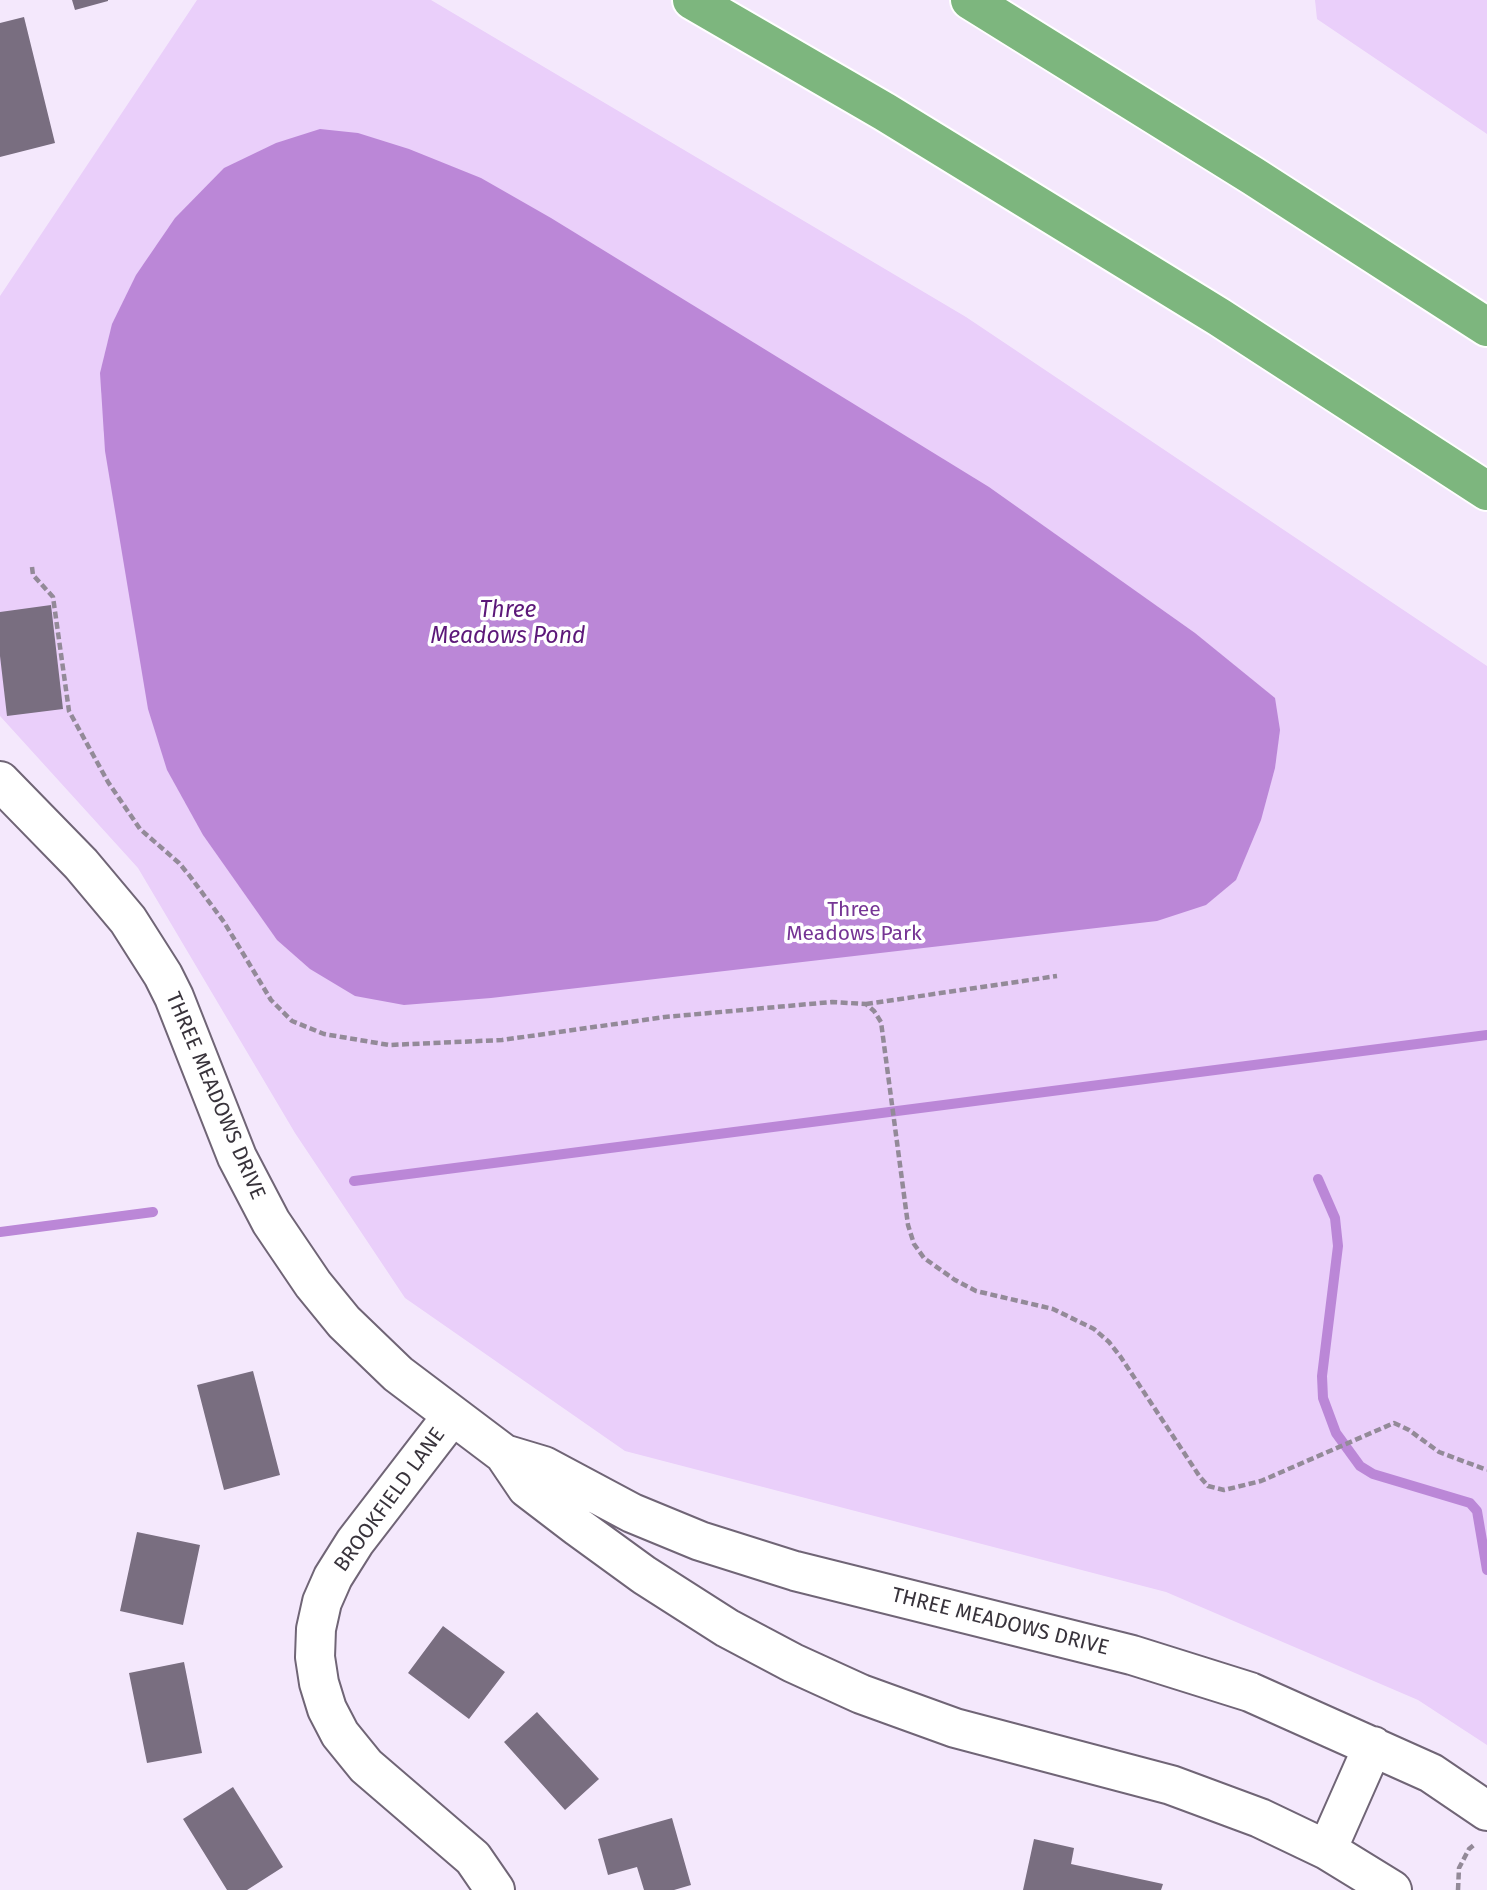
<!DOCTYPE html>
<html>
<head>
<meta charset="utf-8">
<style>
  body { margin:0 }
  canvas { display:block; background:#f4e8fc }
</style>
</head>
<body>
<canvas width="1487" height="1890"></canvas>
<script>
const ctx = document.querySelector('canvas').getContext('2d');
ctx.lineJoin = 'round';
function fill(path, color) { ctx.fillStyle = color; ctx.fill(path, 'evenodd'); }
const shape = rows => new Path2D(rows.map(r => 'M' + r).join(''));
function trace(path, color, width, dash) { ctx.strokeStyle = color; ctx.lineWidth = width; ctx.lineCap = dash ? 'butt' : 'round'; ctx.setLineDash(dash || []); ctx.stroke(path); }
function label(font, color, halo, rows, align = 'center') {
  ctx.font = font + ' "Fira Sans",sans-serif'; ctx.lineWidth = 7; ctx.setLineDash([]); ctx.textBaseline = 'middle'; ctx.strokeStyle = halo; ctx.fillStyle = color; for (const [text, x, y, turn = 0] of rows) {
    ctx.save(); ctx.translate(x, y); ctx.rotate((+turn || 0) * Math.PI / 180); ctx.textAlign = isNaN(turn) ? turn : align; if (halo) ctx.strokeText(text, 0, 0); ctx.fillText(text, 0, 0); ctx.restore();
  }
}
const green = shape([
  [197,0,431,0,966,317,1487,666,1487,1745,1418,1700,1166,1592,625,1451,405,1298,295,1133,138,868,0,716,0,296],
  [1315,0,1487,0,1487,134,1317,19]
]);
const water = shape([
  [320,129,358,133,409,149,481,178,551,218,989,487,1195,633,1275,698,1280,730,1275,768,1261,820,1236,880,1206,905,1157,921,491,998,404,1005,355,996,310,969,277,940,203,835,167,770,148,709,105,451,100,373,112,324,136,275,175,218,224,168,276,143]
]);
const stream = shape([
  [1318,1179,1335,1218,1338,1246,1322,1376,1323,1398,1336,1433,1360,1466,1373,1474,1470,1503,1477,1511,1487,1570],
  [354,1181,1487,1035],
  [0,1232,153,1212]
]);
const building = shape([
  [72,0,108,0,108,1,75,10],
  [24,17,55,143,0,157,0,23],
  [51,605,63,709,7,716,0,656,0,612],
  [253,1371,280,1475,224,1490,197,1385],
  [137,1532,200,1545,183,1625,120,1611],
  [443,1626,505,1672,469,1719,408,1673],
  [184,1662,202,1753,147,1763,129,1673],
  [537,1712,599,1779,565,1810,504,1742],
  [233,1787,283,1867,247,1890,227,1890,183,1819],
  [672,1818,691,1885,674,1890,644,1890,637,1867,608,1875,598,1839],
  [1034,1839,1074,1848,1071,1864,1163,1884,1161,1890,1023,1890]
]);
const path = shape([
  [32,567,33,575,53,597,69,711,108,782,140,829,179,863,189,875,224,922,271,1000,292,1021,324,1034,389,1045,502,1040,665,1017,832,1002,866,1004,874,1011,881,1022,908,1225,914,1244,924,1258,955,1280,976,1291,1053,1309,1094,1329,1109,1342,1120,1356,1200,1477,1208,1486,1224,1490,1261,1481,1394,1423,1409,1430,1439,1452,1487,1470],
  [866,1004,1057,976],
  [1458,1890,1459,1868,1469,1849,1475,1844]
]);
const minor = shape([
  [0,781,81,864,128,920,163,975,174,997,237,1157,271,1222,313,1284,344,1322,398,1374,504,1454,544,1466,632,1513,700,1541,795,1571,1132,1655,1250,1692,1431,1773,1487,1811],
  [452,1416,355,1542,333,1577,322,1602,316,1629,315,1657,319,1683,327,1709,340,1734,366,1766,473,1858,495,1890],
  [504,1454,527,1488,578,1527,644,1575,727,1628,793,1663,861,1694,955,1728,1171,1785,1260,1818,1327,1850,1392,1890],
  [1327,1850,1373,1746]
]);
const motorway = shape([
  [692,0,885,112,1219,317,1487,491],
  [970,0,1253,176,1487,327]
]);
const parkNames = [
  ["Three",854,910],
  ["Meadows Park",854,934]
];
const streetNames = [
  ["THREE MEADOWS DRIVE",215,1096,67],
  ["BROOKFIELD LANE",390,1500,-54],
  ["THREE MEADOWS DRIVE",1000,1622,14]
];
const waterNames = [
  ["Three",508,611],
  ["Meadows Pond",508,637]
];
fill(green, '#eacffa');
fill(water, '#bb87d7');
trace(stream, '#bb87d7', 10);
fill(building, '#796e80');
trace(minor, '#706576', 42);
trace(motorway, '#fff', 42);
trace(path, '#938a98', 4.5, [7, 3.5]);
trace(minor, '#fff', 38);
trace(motorway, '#7db67e', 38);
label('21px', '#763595', '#fff', parkNames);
label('21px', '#38333b', '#fff', streetNames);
label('italic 23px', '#5c1879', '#fff', waterNames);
</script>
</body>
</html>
